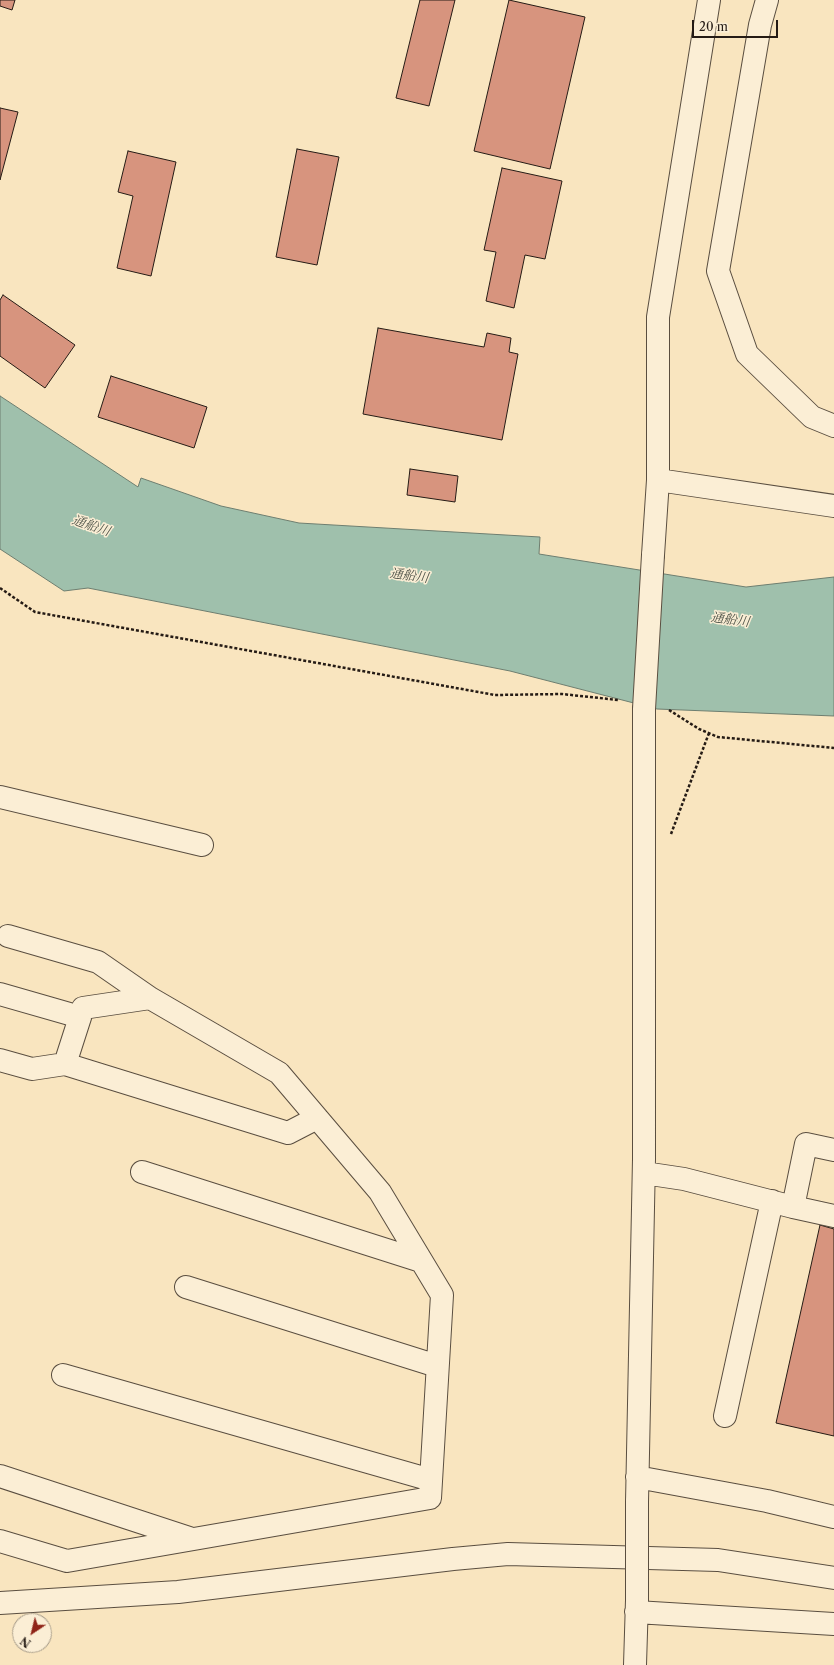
<!DOCTYPE html>
<html>
<head>
<meta charset="utf-8">
<style>
  body { margin:0 }
  #map { position:relative; width:834px; height:1665px; overflow:hidden; background:#f9e5bf; font-family:"Libre Caslon Text",serif }
  canvas { display:block }
  .north { position:absolute; left:12px; top:1613px; width:40px; height:40px; box-sizing:border-box; background:#fbeed5; border:1px solid #a59a88; border-radius:50%; rotate:215deg; font-size:11px; font-weight:700; line-height:16px; text-align:center; color:#251b15 }
  .north::after { content:''; display:block; margin:auto; width:14px; height:18px; background:#8f2418; clip-path:polygon(50% 0,100% 100%,50% 72%,0 100%) }
  .scale { position:absolute; left:692px; top:20px; width:86px; height:18px; box-sizing:border-box; border:2px solid #251b15; border-top:0; padding-left:5px; font-size:12px; line-height:14px; white-space:nowrap; color:#251b15; -webkit-text-stroke:3px #fbeed5; paint-order:stroke }
</style>
</head>
<body>
<div id="map">
<canvas width="834" height="1665"></canvas>
<div class="north">N</div>
<div class="scale">20 m</div>
</div>
<script>
const ctx = document.querySelector('canvas').getContext('2d');
ctx.lineJoin = 'round';
function fill(path, color) { ctx.fillStyle = color; ctx.fill(path, 'evenodd'); }
const shape = rows => new Path2D(rows.map(r => 'M' + r).join(''));
function trace(path, color, width, dash) { ctx.strokeStyle = color; ctx.lineWidth = width; ctx.lineCap = dash ? 'butt' : 'round'; ctx.setLineDash(dash || []); ctx.stroke(path); }
function label(font, color, halo, rows, align = 'center') {
  ctx.font = font + ' "Libre Caslon Text","Noto Serif JP",serif'; ctx.lineWidth = 3; ctx.setLineDash([]); ctx.textBaseline = 'middle'; ctx.strokeStyle = halo; ctx.fillStyle = color; for (const [text, x, y, turn = 0] of rows) {
    ctx.save(); ctx.translate(x, y); ctx.rotate((+turn || 0) * Math.PI / 180); ctx.textAlign = isNaN(turn) ? turn : align; if (halo) ctx.strokeText(text, 0, 0); ctx.fillText(text, 0, 0); ctx.restore();
  }
}
const water = shape([
  [0,396,138,487,141,478,221,506,299,523,540,537,539,554,746,587,834,577,834,716,657,709,510,671,88,588,64,591,0,549,0,396]
]);
const building = shape([
  [0,0,15,0,12,10,0,6,0,0],
  [420,0,455,0,429,106,396,98,420,0],
  [509,0,585,17,550,169,474,151,509,0],
  [0,108,18,112,0,180,0,108],
  [297,149,339,157,317,265,276,257,297,149],
  [128,151,176,162,151,276,117,268,133,196,118,192,128,151],
  [502,168,562,181,545,259,525,255,514,308,486,301,496,252,484,250,502,168],
  [3,295,75,345,45,388,0,356,0,300,3,295],
  [378,328,484,347,487,333,511,338,509,352,518,354,502,440,363,414,378,328],
  [111,376,207,407,194,448,98,417,111,376],
  [410,469,458,476,455,502,407,495,410,469],
  [820,1225,834,1229,834,1436,776,1423,820,1225]
]);
const path = shape([
  [0,588,35,612,495,695,562,694,618,700],
  [669,710,699,729,718,737,834,748],
  [671,834,709,733]
]);
const minor = shape([
  [767,0,760,25,718,271,747,354,812,417,834,426],
  [658,480,658,317,709,0],
  [653,555,658,480,834,506],
  [0,797,202,845],
  [8,936,98,962,150,998],
  [0,994,80,1017],
  [0,1060,32,1069,65,1064,83,1008,150,998,279,1073,380,1192,442,1295,430,1498,67,1561,0,1541],
  [65,1064,288,1133,317,1118],
  [142,1172,421,1261],
  [644,1173,684,1179,793,1207,806,1144,834,1150],
  [793,1207,834,1216],
  [186,1287,437,1366],
  [63,1375,431,1480],
  [725,1416,772,1201],
  [0,1476,189,1538],
  [637,1477,767,1501,834,1517],
  [637,1502,644,1159,644,709],
  [0,1603,178,1592,453,1559,508,1554,718,1560,834,1578],
  [636,1612,834,1624],
  [635,1665,637,1600]
]);
const minorBridge = shape([
  [644,709,653,555],
  [637,1600,637,1502]
]);
const waterNames = [
  ["通船川",91,526,19],
  ["通船川",409,576,8],
  ["通船川",730,620,8]
];
fill(water, '#9fc0ac');
trace(water, '#6e7e70', 1);
fill(building, '#d7947e');
trace(building, '#251b15', 1);
trace(minor, '#5a4e40', 24);
trace(path, '#251b15', 2.5, [3, 2]);
trace(minor, '#fbeed5', 22);
trace(minorBridge, '#5a4e40', 24, []);
trace(minorBridge, '#fbeed5', 22);
label('italic 13px', '#50554a', '#fbeed5', waterNames);
</script>
</body>
</html>
